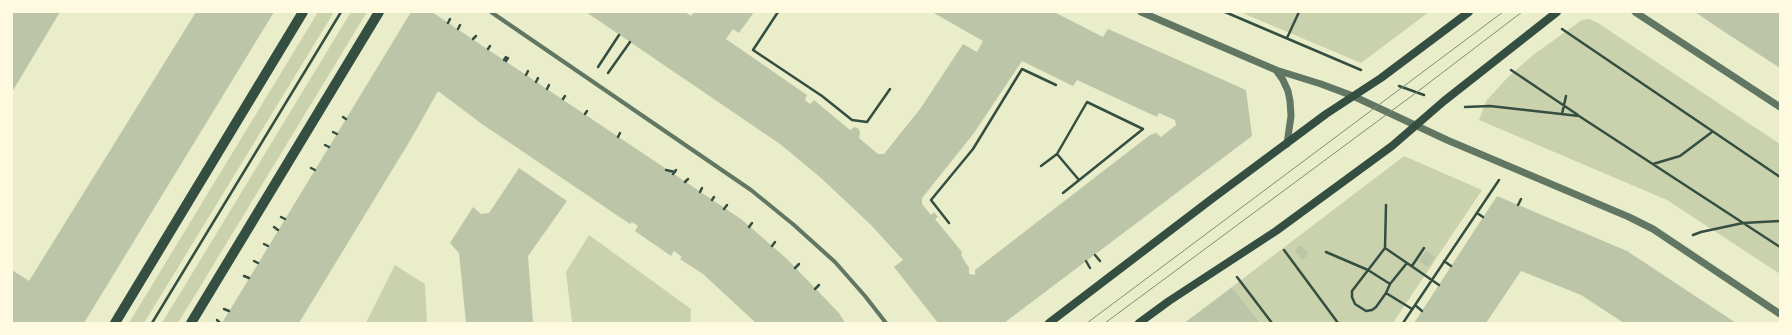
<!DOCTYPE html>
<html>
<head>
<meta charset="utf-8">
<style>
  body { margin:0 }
  #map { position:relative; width:1792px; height:335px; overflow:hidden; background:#e9edc9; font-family:Mulish,sans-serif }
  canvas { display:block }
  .frame { position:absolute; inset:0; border:13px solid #fefae0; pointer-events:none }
</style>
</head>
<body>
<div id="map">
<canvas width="1792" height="335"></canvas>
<div class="frame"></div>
</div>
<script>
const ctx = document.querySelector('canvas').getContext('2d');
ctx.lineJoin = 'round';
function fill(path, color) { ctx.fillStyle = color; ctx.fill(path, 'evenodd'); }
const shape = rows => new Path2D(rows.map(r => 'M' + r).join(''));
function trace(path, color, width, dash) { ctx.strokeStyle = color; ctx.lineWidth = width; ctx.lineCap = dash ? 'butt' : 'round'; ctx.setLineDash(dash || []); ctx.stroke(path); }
const green = shape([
  [318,12,334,12,144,323,129,323],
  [351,12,367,12,178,323,162,323],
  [1240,12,1429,12,1361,63],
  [1589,19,1598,23,1780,144,1780,274,1667,200,1479,120,1486,101,1508,77,1533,55,1582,20],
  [1404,156,1482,190,1393,323,1260,323,1232,287],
  [589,235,691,309,690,323,572,323,566,272],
  [395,265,425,284,427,323,366,323]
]);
const building = shape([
  [12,12,60,12,12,92],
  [196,12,274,12,84,323,12,323,12,270,29,281],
  [411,12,432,12,741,219,786,258,839,313,845,323,756,323,703,274,680,259,682,257,674,251,671,256,635,231,638,226,632,222,630,224,482,124,438,91,411,139,299,323,222,323],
  [586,12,685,12,691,16,694,12,754,12,739,33,733,29,726,39,807,95,805,100,810,104,814,100,850,130,855,127,859,129,860,134,859,138,878,154,884,154,920,109,963,44,977,52,983,41,932,12,1054,12,1103,37,1108,29,1246,90,1252,136,1004,323,938,323,894,267,903,260,871,225,820,177,780,144],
  [1022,61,1073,86,1077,80,1157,117,1159,113,1175,120,1176,125,1161,137,1156,133,1150,135,975,270,975,275,969,274,969,268,961,255,962,252,935,219,938,217,934,212,931,215,922,204,922,198,974,133],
  [1695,12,1780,12,1780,68,1723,31],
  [519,168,567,201,528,256,533,323,466,323,459,253,450,243,473,207,481,214,489,213],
  [1497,196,1627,251,1736,323,1624,323,1581,295,1521,271,1486,323,1414,323],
  [1299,246,1302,246,1309,254,1302,260,1295,251],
  [1426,251,1435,257,1428,267,1419,261],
  [1232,287,1260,323,1184,323,1199,312]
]);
const path = shape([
  [778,12,753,50,822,96,852,120,867,122,890,89],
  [1225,12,1361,70],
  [448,23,450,19],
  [458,29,460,25],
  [1562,29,1780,177],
  [1287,38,1299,12],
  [473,39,476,36],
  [488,49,490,46],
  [504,60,506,57],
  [506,61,508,58],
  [598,67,619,35],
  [1511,70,1578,115],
  [608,73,630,42],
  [526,75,528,71],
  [536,82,538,78],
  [1399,86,1424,95],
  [547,89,549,85],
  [563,99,565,96],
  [1465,107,1490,106,1579,116,1780,247],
  [585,114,587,111],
  [1562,114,1566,96],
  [343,117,346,119],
  [333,132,337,134],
  [618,137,620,133],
  [325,145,329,147],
  [1057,154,1079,180],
  [1653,164,1680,156,1712,132],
  [1041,166,1057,154,1087,102,1143,129,1063,193],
  [311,168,315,170],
  [666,170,675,172],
  [673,174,676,170],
  [685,182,688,179],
  [700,192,702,188],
  [712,200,714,197],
  [1386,205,1385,248,1407,263],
  [1518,205,1521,199],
  [724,209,727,205],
  [1477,213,1483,217],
  [281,217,285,219],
  [949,223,931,200,973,149,1022,69,1056,85],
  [274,227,278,230],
  [749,227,752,223],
  [1693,235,1701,232,1743,223,1780,221],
  [264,244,268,246],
  [772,246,775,242],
  [1385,248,1352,291,1352,297,1355,304,1366,311,1372,310,1376,307,1386,293],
  [1284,250,1338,323],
  [1326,252,1368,270,1390,284,1386,293,1412,309],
  [1095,255,1100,261],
  [254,261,258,263],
  [1086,261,1090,268],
  [1444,261,1451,266],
  [1412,266,1424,248],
  [795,268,799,264],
  [244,276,249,278],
  [1237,277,1272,323],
  [1390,284,1407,263,1439,285],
  [815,289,819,285],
  [1415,305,1422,311],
  [224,309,229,311],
  [217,320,220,323],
  [152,323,341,12],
  [1403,323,1499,180]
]);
const minor = shape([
  [491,12,751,190,794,225,835,262,865,296,886,323]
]);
const tertiary = shape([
  [1141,12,1276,70,1321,84,1353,96,1447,140,1629,217,1653,229,1780,314],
  [1635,12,1780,107],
  [1276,70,1283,80,1288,91,1290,101,1291,116,1287,144]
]);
const secondary = shape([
  [1049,323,1213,198,1326,114,1381,78,1469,12],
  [1139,323,1169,301,1276,231,1392,146,1444,101,1557,12]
]);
const primary = shape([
  [115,323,303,12],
  [191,323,379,12]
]);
const tram = shape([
  [1087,323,1503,12],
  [1105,323,1417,92,1522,12]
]);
fill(green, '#cad2ad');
fill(building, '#bcc5a7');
trace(path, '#344e41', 2.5);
trace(minor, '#617663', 4);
trace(tertiary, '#617663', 7);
trace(secondary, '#344e41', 8);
trace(primary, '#344e41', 10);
trace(tram, '#7c8e77', 1);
</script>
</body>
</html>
